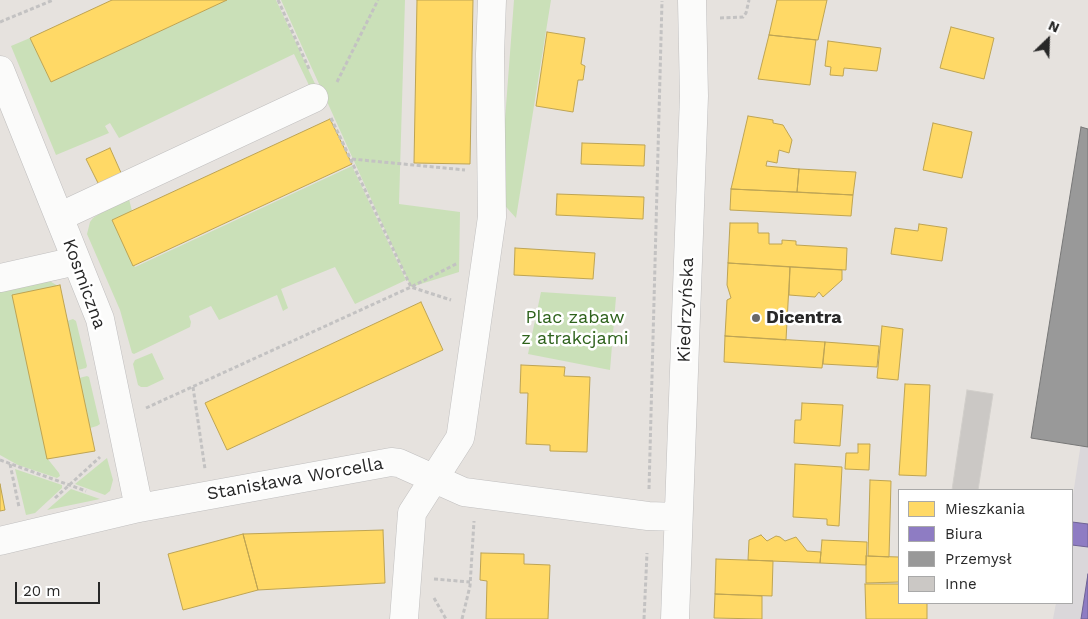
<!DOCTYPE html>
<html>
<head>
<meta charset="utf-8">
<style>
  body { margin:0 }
  #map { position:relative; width:1088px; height:619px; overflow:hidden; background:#e6e2de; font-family:"Work Sans",sans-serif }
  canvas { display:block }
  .legend { position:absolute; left:898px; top:489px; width:175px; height:115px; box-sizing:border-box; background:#fff; border:1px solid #a9a9a9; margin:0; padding:6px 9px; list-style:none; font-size:15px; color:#282828 }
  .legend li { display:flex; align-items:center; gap:10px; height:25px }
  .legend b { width:25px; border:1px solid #a9a9a9 }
  .north { position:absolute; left:1023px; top:15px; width:50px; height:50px; -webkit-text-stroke:4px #fff; paint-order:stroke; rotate:24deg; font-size:14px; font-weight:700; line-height:20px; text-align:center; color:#282828 }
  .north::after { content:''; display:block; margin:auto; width:18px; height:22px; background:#282828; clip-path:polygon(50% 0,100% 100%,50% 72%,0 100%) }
  .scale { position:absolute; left:15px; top:582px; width:85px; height:22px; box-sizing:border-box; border:2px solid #282828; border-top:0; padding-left:6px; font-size:15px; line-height:18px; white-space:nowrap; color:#282828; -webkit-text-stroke:4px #fff; paint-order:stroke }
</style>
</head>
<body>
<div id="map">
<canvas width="1088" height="619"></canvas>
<ul class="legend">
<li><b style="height:14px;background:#ffd966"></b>Mieszkania</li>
<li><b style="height:14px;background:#8e7cc3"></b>Biura</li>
<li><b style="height:14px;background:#999"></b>Przemysł</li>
<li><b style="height:14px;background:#cbc8c5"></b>Inne</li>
</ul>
<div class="north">N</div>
<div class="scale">20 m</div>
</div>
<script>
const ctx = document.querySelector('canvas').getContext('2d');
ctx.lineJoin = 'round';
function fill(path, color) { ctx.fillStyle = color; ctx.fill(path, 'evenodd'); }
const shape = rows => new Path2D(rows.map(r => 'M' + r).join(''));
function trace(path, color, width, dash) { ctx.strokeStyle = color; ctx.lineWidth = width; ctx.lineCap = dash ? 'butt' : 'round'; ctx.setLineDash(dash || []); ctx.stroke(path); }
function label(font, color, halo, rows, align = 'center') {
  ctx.font = font + ' "Work Sans",sans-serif'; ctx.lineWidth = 5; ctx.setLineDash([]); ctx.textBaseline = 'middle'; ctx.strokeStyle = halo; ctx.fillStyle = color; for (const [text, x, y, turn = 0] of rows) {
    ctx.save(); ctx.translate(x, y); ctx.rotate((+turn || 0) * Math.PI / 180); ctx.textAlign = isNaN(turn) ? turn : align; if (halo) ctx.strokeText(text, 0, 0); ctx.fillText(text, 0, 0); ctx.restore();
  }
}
const industrial = shape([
  [1088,398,1088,619,1053,619,1056,603,1072,603,1072,501]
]);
const green = shape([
  [227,0,276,0,323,101,318,104,294,54,119,138,110,123,105,126,109,133,56,155,11,46,30,38,51,82],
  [281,0,405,0,399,204,460,212,459,272,411,287],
  [514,0,551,0,516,218,499,199],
  [352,166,406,280,355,304,335,267,281,289,288,308,283,311,277,295,219,320,211,306,189,316,191,322,190,327,134,354,132,353,120,310,87,234,90,222,93,218,99,214,129,199,132,211,112,220,135,267],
  [48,280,58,286,47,458,59,473,60,476,57,478,18,465,0,455,0,291],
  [541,292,616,297,610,370,528,354],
  [73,319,76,321,87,366,86,368,78,370,67,321],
  [152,353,164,379,147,387,141,387,138,385,133,364,135,360],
  [87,376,89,377,100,424,97,426,90,428,79,378],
  [107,458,113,480,110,491,105,495,75,484],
  [15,469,62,485,62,488,35,513,26,515],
  [71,489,100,499,47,510]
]);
const homes = shape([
  [112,0,227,0,51,82,30,38,112,0],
  [417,0,473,0,470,164,414,163,417,0],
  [777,0,827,0,818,40,769,35,777,0],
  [951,27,994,38,984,79,940,68,951,27],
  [547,32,585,38,581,64,585,66,583,80,578,80,573,112,536,106,547,32],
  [769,35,816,40,810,85,758,79,769,35],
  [828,41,881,48,877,71,844,68,843,76,830,75,831,67,825,66,828,41],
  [748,116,773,120,773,123,783,125,792,140,789,153,779,150,777,163,767,161,766,166,799,169,797,192,731,189,748,116],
  [330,119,352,164,133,266,112,220,330,119],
  [933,123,972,132,962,178,923,170,933,123],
  [582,143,645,145,644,166,581,164,582,143],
  [110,148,122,175,99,185,86,159,110,148],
  [799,169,856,172,853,195,797,192,799,169],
  [731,189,853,195,851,216,730,210,731,189],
  [557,194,644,197,643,219,556,215,557,194],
  [730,223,758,223,758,233,769,233,769,244,782,244,782,240,796,241,796,245,847,248,846,270,728,263,730,223],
  [919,224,947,228,942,261,891,254,895,228,918,231,919,224],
  [515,248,595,253,593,279,514,275,515,248],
  [728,263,790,267,786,340,725,336,727,300,731,298,727,285,728,263],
  [790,267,842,270,842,280,823,297,819,292,815,297,789,295,790,267],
  [60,285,95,451,47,459,12,295,60,285],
  [421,302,443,350,227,450,205,403,421,302],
  [882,326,903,329,898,380,877,378,882,326],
  [725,336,825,342,822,368,724,362,725,336],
  [825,342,879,346,877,367,823,364,825,342],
  [521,365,565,367,564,376,590,377,587,452,550,451,550,445,526,444,528,393,520,393,521,365],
  [905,384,930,385,926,476,899,475,905,384],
  [802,403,843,405,840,446,794,443,795,420,801,420,802,403],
  [858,444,870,444,869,470,845,469,846,453,858,453,858,444],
  [795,464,842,467,839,526,827,525,827,519,793,517,795,464],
  [870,480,891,481,889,557,868,556,870,480],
  [0,484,5,510,0,511,0,484],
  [383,530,385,583,258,590,243,534,383,530],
  [243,534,258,590,183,610,168,554,243,534],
  [761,535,767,541,776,536,780,537,785,541,796,537,807,551,821,552,820,563,748,560,749,540,761,535],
  [822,540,867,542,866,565,820,563,822,540],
  [481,553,524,554,524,564,550,565,548,619,486,619,487,581,480,580,481,553],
  [866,556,899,557,899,582,866,583,866,556],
  [716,559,773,561,772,596,715,594,716,559],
  [865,584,899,584,899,603,927,603,927,619,866,619,865,584],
  [715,594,762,596,762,619,714,618,715,594]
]);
const offices = shape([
  [1072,522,1088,524,1088,547,1072,545,1072,522],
  [1088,574,1088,619,1081,619,1088,574]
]);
const industry = shape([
  [1081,127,1088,129,1088,447,1031,438,1081,127]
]);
const building = shape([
  [967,390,993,394,978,490,952,490,967,390]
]);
const path = shape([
  [278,0,310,71],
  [720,18,743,17,746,13,749,0],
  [0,22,53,0],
  [337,82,378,0],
  [331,118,411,287,451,300],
  [352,159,465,170],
  [193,387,205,469],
  [146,408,411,287,458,263],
  [0,460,86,491],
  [10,464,19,507],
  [649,489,662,1],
  [55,498,100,457],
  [434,579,470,582],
  [434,598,446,619],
  [462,619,470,586,474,521],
  [644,619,647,553]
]);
const minor = shape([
  [0,70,100,319,139,508],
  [59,217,314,98],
  [0,278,76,261],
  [0,541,139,508,391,462,399,463,464,492,648,516,678,517],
  [404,619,412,513,460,438,461,433,492,217,490,54,492,0],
  [675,619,694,96,692,0]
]);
const markers = [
  [756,318,5,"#6a6968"]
];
const streetNames = [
  ["Kosmiczna",84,284,70],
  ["Kiedrzyńska",686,310,-88],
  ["Stanisława Worcella",295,479,-10]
];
const parkNames = [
  ["Plac zabaw",575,318],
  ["z atrakcjami",575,339]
];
const poiNames = [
  ["Dicentra",766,318]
];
fill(industrial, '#dad7da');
fill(green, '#cae0b8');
fill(homes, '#ffd966');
trace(homes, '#bea453', 1);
fill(offices, '#8e7cc3');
trace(offices, '#6f6394', 1);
fill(industry, '#999');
trace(industry, '#777', 1);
fill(building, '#cbc8c5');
trace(building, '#d1ceca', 1);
trace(minor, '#c0bfbf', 29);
trace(path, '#c3c2c2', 3, [4, 2.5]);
trace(minor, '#fbfbfa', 28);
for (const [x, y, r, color] of markers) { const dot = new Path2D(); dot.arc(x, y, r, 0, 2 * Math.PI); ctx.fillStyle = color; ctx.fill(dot); trace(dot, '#fff', 2); }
label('18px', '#282828', '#fff', streetNames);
label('18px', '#2e621c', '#fff', parkNames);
label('bold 18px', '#282828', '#fff', poiNames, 'left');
</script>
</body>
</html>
